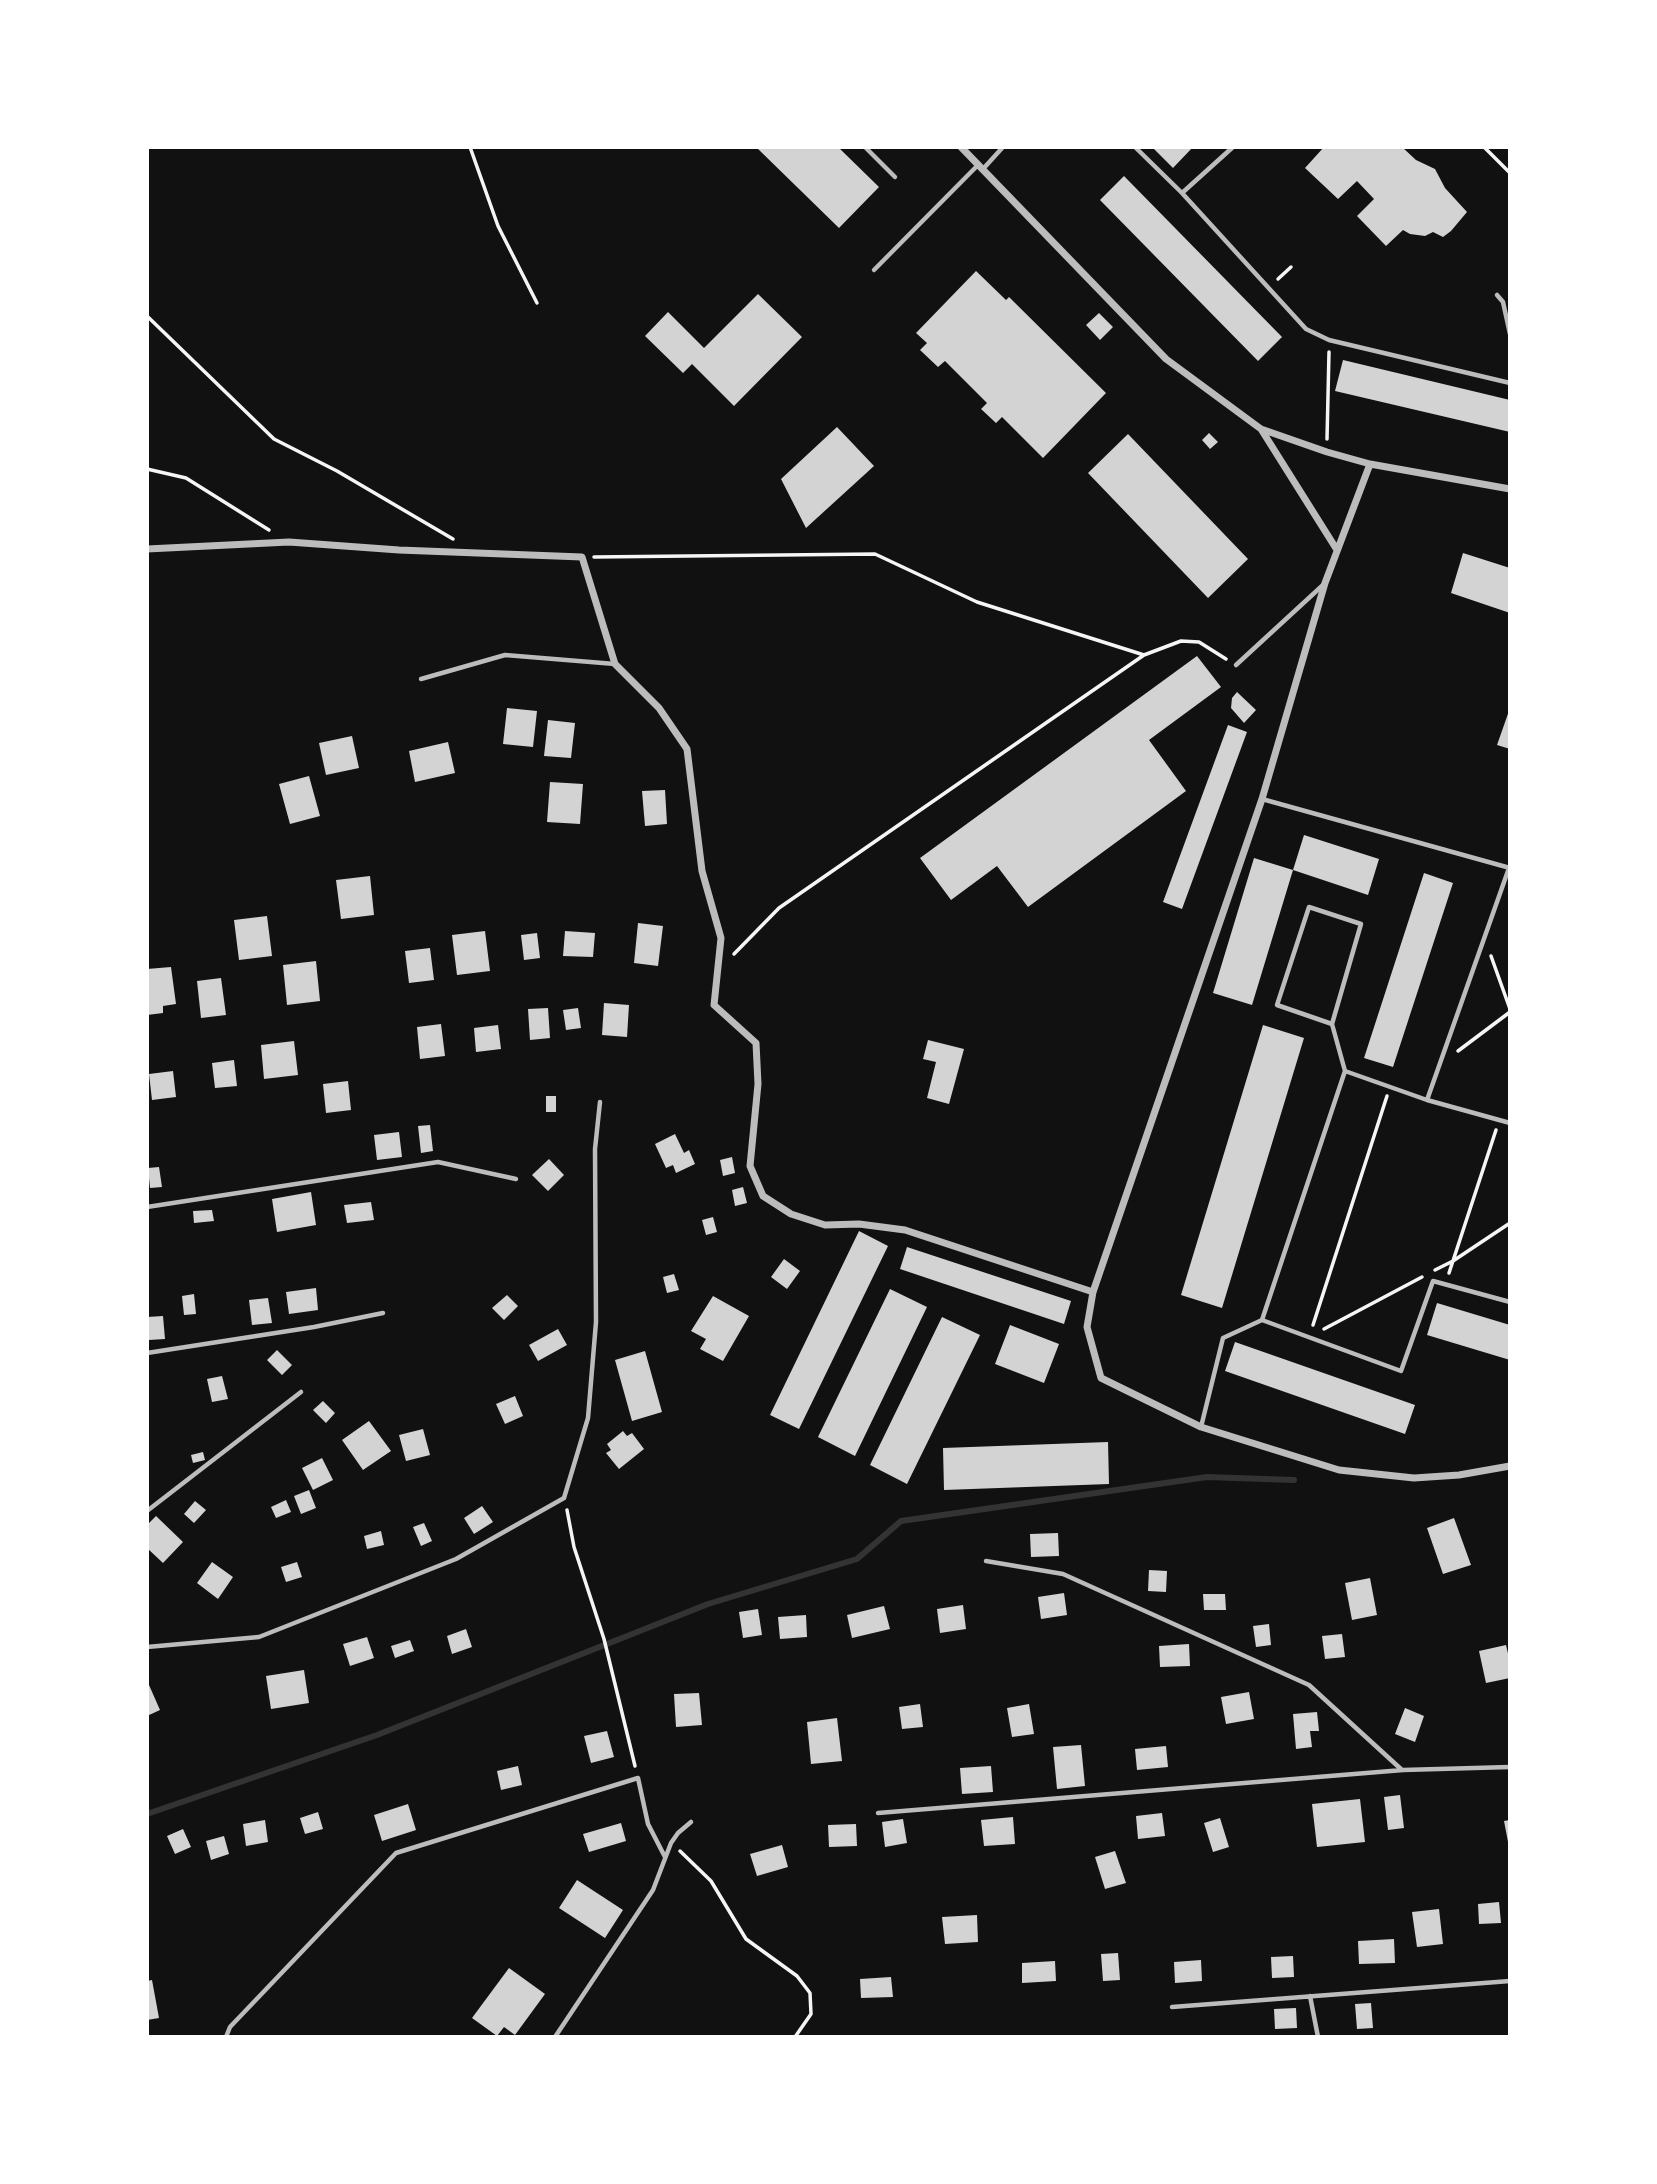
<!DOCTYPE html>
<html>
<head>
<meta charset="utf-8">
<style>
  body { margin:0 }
  #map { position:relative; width:1657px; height:2184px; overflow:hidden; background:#111; font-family:"DejaVu Sans",sans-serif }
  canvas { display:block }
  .frame { position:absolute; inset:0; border:149px solid #fff; pointer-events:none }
</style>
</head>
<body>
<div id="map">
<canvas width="1657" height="2184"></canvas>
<div class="frame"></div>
</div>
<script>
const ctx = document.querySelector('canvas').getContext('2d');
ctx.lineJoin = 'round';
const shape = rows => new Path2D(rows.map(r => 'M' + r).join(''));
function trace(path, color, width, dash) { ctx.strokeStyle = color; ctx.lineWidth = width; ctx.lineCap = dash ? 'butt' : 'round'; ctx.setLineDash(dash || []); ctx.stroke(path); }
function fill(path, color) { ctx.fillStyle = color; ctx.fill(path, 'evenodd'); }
const stream = shape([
  [147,1814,377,1735,708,1604,857,1559,901,1521,1207,1477,1294,1480]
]);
const building = shape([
  [756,147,838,147,879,187,839,228],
  [1152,147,1193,147,1173,168],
  [1324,147,1402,147,1416,160,1435,169,1445,188,1467,212,1451,231,1443,237,1433,232,1425,236,1410,234,1403,230,1386,246,1357,216,1374,199,1357,181,1338,199,1305,168],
  [1124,176,1282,337,1258,361,1100,200],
  [976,271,1006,300,1009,297,1106,393,1043,458,1002,417,996,423,981,409,987,403,945,361,938,367,920,350,927,343,916,333],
  [758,294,802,337,734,406,692,364,683,373,645,336,668,312,704,348],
  [1099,313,1113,327,1100,340,1086,325],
  [1343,360,1510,400,1510,432,1335,391],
  [837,427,874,466,806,528,781,479],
  [1209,433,1218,442,1210,449,1202,440],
  [1128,434,1248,559,1208,598,1088,473],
  [1463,553,1510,568,1510,613,1451,593],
  [1197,656,1221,687,1149,740,1186,791,1028,907,997,866,951,900,920,858],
  [1237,692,1256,710,1244,723,1231,708,1232,698],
  [507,708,537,711,533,747,503,744],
  [1510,708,1510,749,1497,745],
  [548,720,575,723,571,758,544,756],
  [1228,725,1247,732,1182,909,1163,902],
  [352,736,359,768,326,775,319,743],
  [448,742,455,773,415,782,409,751],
  [309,776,320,816,290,824,279,784],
  [550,782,583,784,580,824,547,822],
  [665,790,667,824,645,826,642,791],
  [1304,835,1379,859,1368,895,1293,870],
  [1254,858,1293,870,1252,1005,1213,993],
  [1424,873,1453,883,1393,1067,1364,1058],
  [370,876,374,915,341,919,336,880],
  [267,916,272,956,239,960,234,920],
  [638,923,663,926,658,966,634,963],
  [485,931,490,971,457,975,452,935],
  [565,931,595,933,593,957,563,956],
  [537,933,540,958,524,960,521,935],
  [430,948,434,980,409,983,405,951],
  [316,961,320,1001,287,1005,283,965],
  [171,967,176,1004,163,1006,163,1013,147,1015,147,969],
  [221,978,226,1015,201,1018,197,981],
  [604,1003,629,1005,627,1037,602,1035],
  [548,1008,550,1038,530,1040,528,1009],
  [578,1008,581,1028,566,1030,563,1010],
  [441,1024,445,1056,420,1059,417,1027],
  [498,1025,501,1049,476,1052,474,1028],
  [1263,1025,1304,1038,1222,1308,1181,1295],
  [928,1040,964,1049,949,1104,927,1098,936,1062,923,1059],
  [294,1041,298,1075,264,1079,261,1045],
  [234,1060,237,1086,215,1088,212,1063],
  [173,1071,176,1097,152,1100,149,1074],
  [348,1081,351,1110,326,1113,323,1084],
  [546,1096,556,1096,556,1112,546,1112],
  [430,1125,433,1151,421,1153,418,1126],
  [399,1132,402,1157,377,1160,374,1135],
  [675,1134,684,1153,689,1150,695,1164,676,1173,673,1165,666,1168,655,1144],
  [732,1157,735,1173,723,1176,720,1160],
  [549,1159,564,1175,548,1191,532,1175],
  [159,1167,162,1187,150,1188,148,1168],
  [743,1187,747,1203,735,1206,732,1190],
  [311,1192,316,1225,277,1232,272,1199],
  [371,1202,374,1220,347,1223,344,1205],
  [212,1210,214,1221,194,1223,193,1211],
  [713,1217,717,1232,706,1235,702,1220],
  [859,1231,888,1246,799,1429,770,1415],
  [907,1247,1071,1301,1064,1324,900,1269],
  [784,1259,800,1271,787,1289,771,1277],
  [674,1274,679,1290,667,1293,663,1277],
  [316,1288,318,1310,289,1314,286,1292],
  [890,1289,927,1307,855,1456,818,1437],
  [194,1294,196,1314,184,1315,182,1296],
  [507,1295,518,1306,504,1320,492,1308],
  [713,1296,749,1316,723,1361,700,1349,706,1339,691,1331],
  [268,1298,272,1323,252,1325,249,1300],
  [1437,1303,1510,1325,1510,1360,1427,1335],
  [163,1316,165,1339,149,1340,147,1317],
  [942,1317,980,1335,907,1484,870,1465],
  [1010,1325,1059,1344,1044,1383,995,1364],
  [558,1329,567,1345,538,1361,529,1345],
  [1235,1342,1415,1405,1405,1434,1225,1371],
  [277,1350,292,1365,282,1375,267,1360],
  [645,1351,662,1412,632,1421,615,1360],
  [222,1376,228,1399,212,1402,207,1379],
  [515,1396,523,1416,505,1424,496,1404],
  [323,1401,335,1413,326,1423,313,1410],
  [369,1421,391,1451,363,1470,342,1440],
  [423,1429,430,1455,406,1461,399,1435],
  [623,1431,627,1436,632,1433,644,1449,619,1469,606,1453,611,1450,607,1444],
  [1108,1442,1109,1484,944,1490,943,1448],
  [203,1452,205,1460,193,1463,191,1455],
  [322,1458,333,1480,313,1490,302,1468],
  [309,1490,316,1508,301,1514,294,1496],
  [286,1500,291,1512,276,1518,271,1507],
  [195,1501,206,1510,194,1523,184,1514],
  [482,1506,493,1522,474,1534,464,1518],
  [156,1516,183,1542,163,1563,147,1548,147,1525],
  [1454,1518,1471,1565,1443,1574,1427,1528],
  [424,1523,432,1541,421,1546,413,1527],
  [381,1531,384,1545,367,1549,364,1536],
  [1058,1533,1059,1556,1031,1557,1030,1534],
  [212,1562,233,1577,218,1599,197,1583],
  [297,1562,302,1577,286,1582,281,1567],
  [1149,1570,1167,1571,1166,1592,1148,1591],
  [1370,1578,1377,1615,1352,1620,1345,1583],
  [1064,1593,1067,1615,1041,1619,1038,1597],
  [1203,1594,1225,1594,1226,1610,1204,1610],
  [963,1605,966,1629,940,1633,937,1609],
  [884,1606,890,1629,852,1638,847,1615],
  [758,1609,762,1635,743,1638,739,1612],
  [806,1615,807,1637,780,1639,778,1617],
  [1269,1624,1271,1645,1256,1647,1253,1626],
  [466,1629,472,1647,452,1654,447,1636],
  [1342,1634,1345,1657,1325,1659,1322,1636],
  [367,1637,374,1658,350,1666,343,1644],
  [410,1640,414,1651,395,1658,391,1646],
  [1189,1644,1190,1666,1160,1667,1159,1646],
  [1506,1645,1510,1662,1510,1678,1486,1683,1479,1651],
  [304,1670,309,1703,271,1709,266,1676],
  [149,1685,160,1710,147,1716,147,1686],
  [1249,1692,1254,1719,1226,1724,1221,1697],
  [699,1693,702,1725,676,1727,674,1694],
  [920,1704,923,1727,902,1729,899,1707],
  [1029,1704,1034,1734,1012,1737,1007,1708],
  [1405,1708,1424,1716,1415,1742,1395,1734],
  [1317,1712,1319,1731,1310,1731,1312,1747,1296,1749,1293,1714],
  [837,1718,842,1761,811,1764,807,1722],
  [607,1731,614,1757,591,1763,584,1736],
  [1081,1745,1085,1786,1057,1789,1053,1747],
  [1166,1746,1168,1767,1137,1770,1135,1749],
  [518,1766,522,1785,501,1790,497,1771],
  [991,1766,993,1792,962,1794,960,1768],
  [1400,1795,1404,1828,1388,1830,1384,1797],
  [1360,1799,1365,1842,1317,1847,1312,1804],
  [408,1804,416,1830,382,1841,374,1815],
  [318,1812,323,1829,305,1834,300,1818],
  [1162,1813,1165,1836,1138,1839,1136,1816],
  [1013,1817,1015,1844,984,1846,981,1820],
  [1220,1818,1229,1847,1213,1852,1204,1823],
  [903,1819,907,1843,885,1847,882,1822],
  [265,1820,268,1842,246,1846,243,1824],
  [1510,1820,1510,1847,1509,1847,1504,1821],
  [621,1823,626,1841,589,1852,583,1834],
  [856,1824,857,1846,829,1847,828,1825],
  [183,1829,191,1847,175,1854,167,1836],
  [224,1836,229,1854,211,1860,206,1841],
  [782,1845,788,1867,757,1876,750,1854],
  [1115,1851,1126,1883,1105,1889,1095,1857],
  [577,1880,623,1910,605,1938,559,1908],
  [1499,1902,1501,1923,1479,1924,1478,1904],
  [1439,1909,1443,1944,1417,1947,1412,1912],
  [977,1915,978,1942,945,1944,942,1917],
  [1394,1939,1395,1963,1359,1964,1358,1941],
  [1118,1953,1120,1980,1103,1981,1101,1954],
  [1293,1956,1294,1977,1272,1978,1271,1957],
  [1201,1960,1202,1981,1175,1983,1174,1962],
  [1055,1961,1056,1981,1022,1983,1022,1963],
  [509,1968,545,1994,515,2035,504,2027,497,2036,472,2018],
  [891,1977,893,1997,861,1998,860,1979],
  [152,1980,159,2018,147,2020,147,1981],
  [1371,2003,1373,2028,1357,2029,1355,2004],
  [1296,2008,1297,2028,1275,2029,1274,2009]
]);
const path = shape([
  [470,147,498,226,537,303],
  [1484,147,1510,173],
  [1278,279,1291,267],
  [147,316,274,439,337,471,453,539],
  [1327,439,1329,352],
  [147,469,186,478,269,530],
  [594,557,875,554,977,602,1144,655],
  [734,954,779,908,1144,655,1181,641,1199,642,1226,659],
  [1491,956,1510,1009],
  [1458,1051,1510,1012],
  [1435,1270,1453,1261,1510,1223],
  [1449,1273,1496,1130],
  [1313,1325,1387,1096],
  [1324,1329,1422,1277],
  [567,1510,574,1547,604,1639,635,1766],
  [680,1851,711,1881,746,1939,797,1976,810,1993,811,2014,795,2037]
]);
const service = shape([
  [865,147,895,177],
  [1135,147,1182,193,1306,329,1329,340,1510,383],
  [983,169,1003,147],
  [1182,193,1233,147],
  [874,270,978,165],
  [1497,295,1503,302,1510,334],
  [1236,665,1323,585],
  [421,679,505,655,615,664],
  [1262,799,1510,868],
  [1332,1024,1361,924,1309,907,1277,1005,1332,1024,1345,1071],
  [1427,1100,1509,868],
  [147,1207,438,1162,516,1179],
  [1262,1320,1401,1371,1433,1281,1510,1302],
  [147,1353,314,1327,383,1313],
  [1201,1427,1223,1338,1262,1320,1345,1071,1427,1100,1510,1123],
  [147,1511,301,1392],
  [986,1561,1063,1574,1309,1685,1402,1770],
  [147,1647,259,1637,456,1559,564,1498,588,1418,596,1322,595,1149,600,1102],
  [878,1813,1403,1770,1510,1767],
  [1310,1996,1318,2037],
  [1172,2007,1510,1981],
  [226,2037,230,2027,396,1853,638,1778,648,1824,665,1857],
  [555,2037,653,1890,671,1843,678,1833,691,1822]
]);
const minor = shape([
  [961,147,1166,359,1261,429,1327,452,1370,464,1510,489],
  [1261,429,1337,550],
  [1370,464,1325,583,1262,799,1093,1292,1087,1327,1101,1378,1201,1427,1339,1470,1414,1478,1459,1475,1510,1466],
  [147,549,289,542,399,550,582,557,615,664,659,708,687,749,702,871,721,938,714,1005,756,1043,758,1084,750,1166,763,1196,791,1214,825,1225,859,1224,905,1230,1093,1292]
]);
trace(stream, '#333', 6);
fill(building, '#d3d3d3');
trace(path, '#f5f5f5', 3.5);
trace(service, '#bcbcbc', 4.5);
trace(minor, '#bcbcbc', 7);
</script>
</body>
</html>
